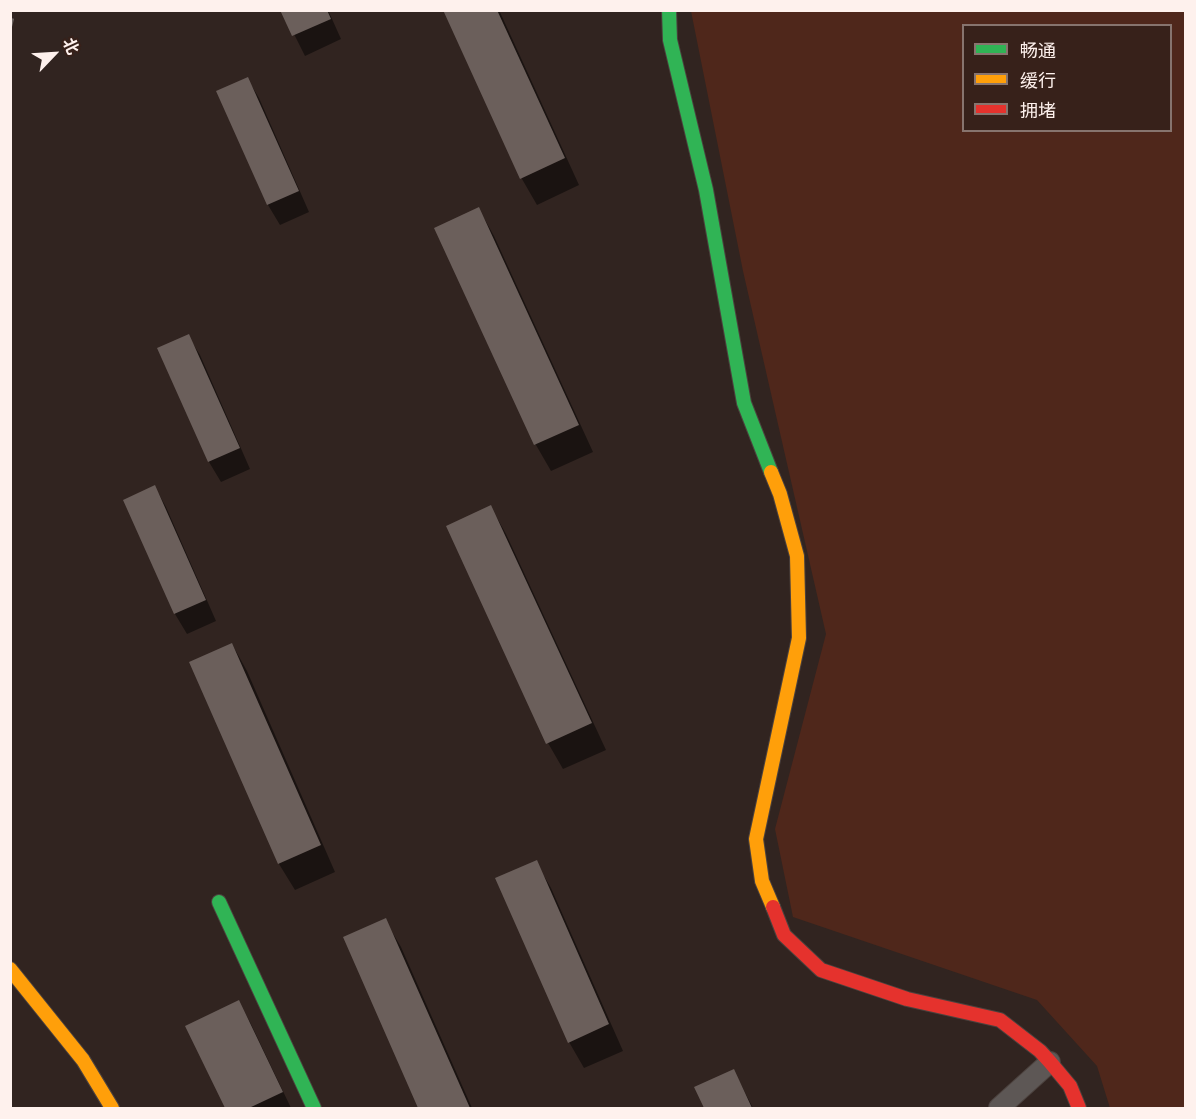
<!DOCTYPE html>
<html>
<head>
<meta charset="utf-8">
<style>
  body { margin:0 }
  #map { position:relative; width:1196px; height:1119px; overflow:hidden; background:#312420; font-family:Roboto,"Noto Sans SC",sans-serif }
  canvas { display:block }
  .frame { position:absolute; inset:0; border:12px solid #fef1ed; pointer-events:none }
  .legend { position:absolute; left:962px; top:24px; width:210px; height:108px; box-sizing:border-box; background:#37211a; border:2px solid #87746e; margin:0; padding:8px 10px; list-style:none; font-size:18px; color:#fef1ed }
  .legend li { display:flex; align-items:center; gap:12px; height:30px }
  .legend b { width:30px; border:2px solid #87746e }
  .north { position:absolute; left:24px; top:24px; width:60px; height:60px; -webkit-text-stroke:4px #37211a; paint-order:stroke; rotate:65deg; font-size:16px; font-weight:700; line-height:24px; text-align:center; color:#fef1ed }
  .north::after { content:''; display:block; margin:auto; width:21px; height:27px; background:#fef1ed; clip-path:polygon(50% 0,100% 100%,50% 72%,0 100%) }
</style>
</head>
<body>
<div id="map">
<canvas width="1196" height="1119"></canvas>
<div class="frame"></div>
<ul class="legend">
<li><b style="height:8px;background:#30b455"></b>畅通</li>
<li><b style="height:8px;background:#ff9f0a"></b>缓行</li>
<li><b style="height:8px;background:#e5322d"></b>拥堵</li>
</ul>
<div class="north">北</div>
</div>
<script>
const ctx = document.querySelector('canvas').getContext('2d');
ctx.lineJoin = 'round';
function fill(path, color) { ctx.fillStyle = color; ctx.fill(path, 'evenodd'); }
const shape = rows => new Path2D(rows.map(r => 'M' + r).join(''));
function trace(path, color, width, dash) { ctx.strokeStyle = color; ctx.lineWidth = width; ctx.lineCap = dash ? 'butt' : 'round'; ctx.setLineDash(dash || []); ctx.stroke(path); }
const green = shape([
  [691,11,1185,11,1185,1108,1110,1108,1097,1066,1037,1000,793,917,775,829,826,634,743,271],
  [964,26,1170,26,1170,130,964,130]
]);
const shadow = shape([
  [282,10,328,10,341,39,305,56],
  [444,10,499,10,579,185,537,205,522,179],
  [247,78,259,98,309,212,280,225,268,205,218,92],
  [479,209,494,236,593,452,551,471,536,445,436,229],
  [188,336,200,355,250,469,221,482,209,462,159,348],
  [155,487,166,507,216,621,187,634,175,614,125,501],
  [491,507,506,534,606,750,563,769,548,743],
  [232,644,247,671,335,872,295,890,279,864,191,663],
  [536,862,551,888,623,1051,584,1068,569,1042],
  [385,920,401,947,472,1108,420,1108,345,938],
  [239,1002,250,1022,291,1108,226,1108,187,1027],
  [734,1071,753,1108,705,1108,696,1088]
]);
const building = shape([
  [280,10,327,10,331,19,292,36],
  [443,10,497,10,565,158,520,179],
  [248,77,299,191,267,205,216,91],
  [479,207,579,425,534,445,434,228],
  [189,334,240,448,208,462,157,348],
  [155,485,206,600,174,614,123,500],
  [491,505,592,723,546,744,446,526],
  [232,643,321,845,278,864,189,662],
  [537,860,609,1024,568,1043,495,878],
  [386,918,470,1108,418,1108,343,937],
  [239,1000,283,1092,249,1108,225,1108,185,1026],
  [734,1069,752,1108,704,1108,694,1087]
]);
const street = shape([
  [999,1108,1050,1062]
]);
const fast = shape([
  [669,10,670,40,706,190,744,403,771,472],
  [219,902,314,1108]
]);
const slow = shape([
  [771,472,780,494,797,556,799,638,756,839,762,881,773,907],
  [10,969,83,1060,112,1108]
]);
const jam = shape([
  [773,907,784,935,821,970,907,999,1000,1020,1040,1051,1050,1062,1070,1086,1079,1108]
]);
const rail = shape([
  [10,26,14,10]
]);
fill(green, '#4f271b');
fill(shadow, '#0007');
fill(building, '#6b5f5b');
trace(street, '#4c423e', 22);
trace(fast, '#4c423e', 16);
trace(slow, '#4c423e', 16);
trace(jam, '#4c423e', 16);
trace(street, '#5d5755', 20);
trace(fast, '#30b455', 14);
trace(slow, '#ff9f0a', 14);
trace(jam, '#e5322d', 14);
trace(rail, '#6c6461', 4.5, [8, 8]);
</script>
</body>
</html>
